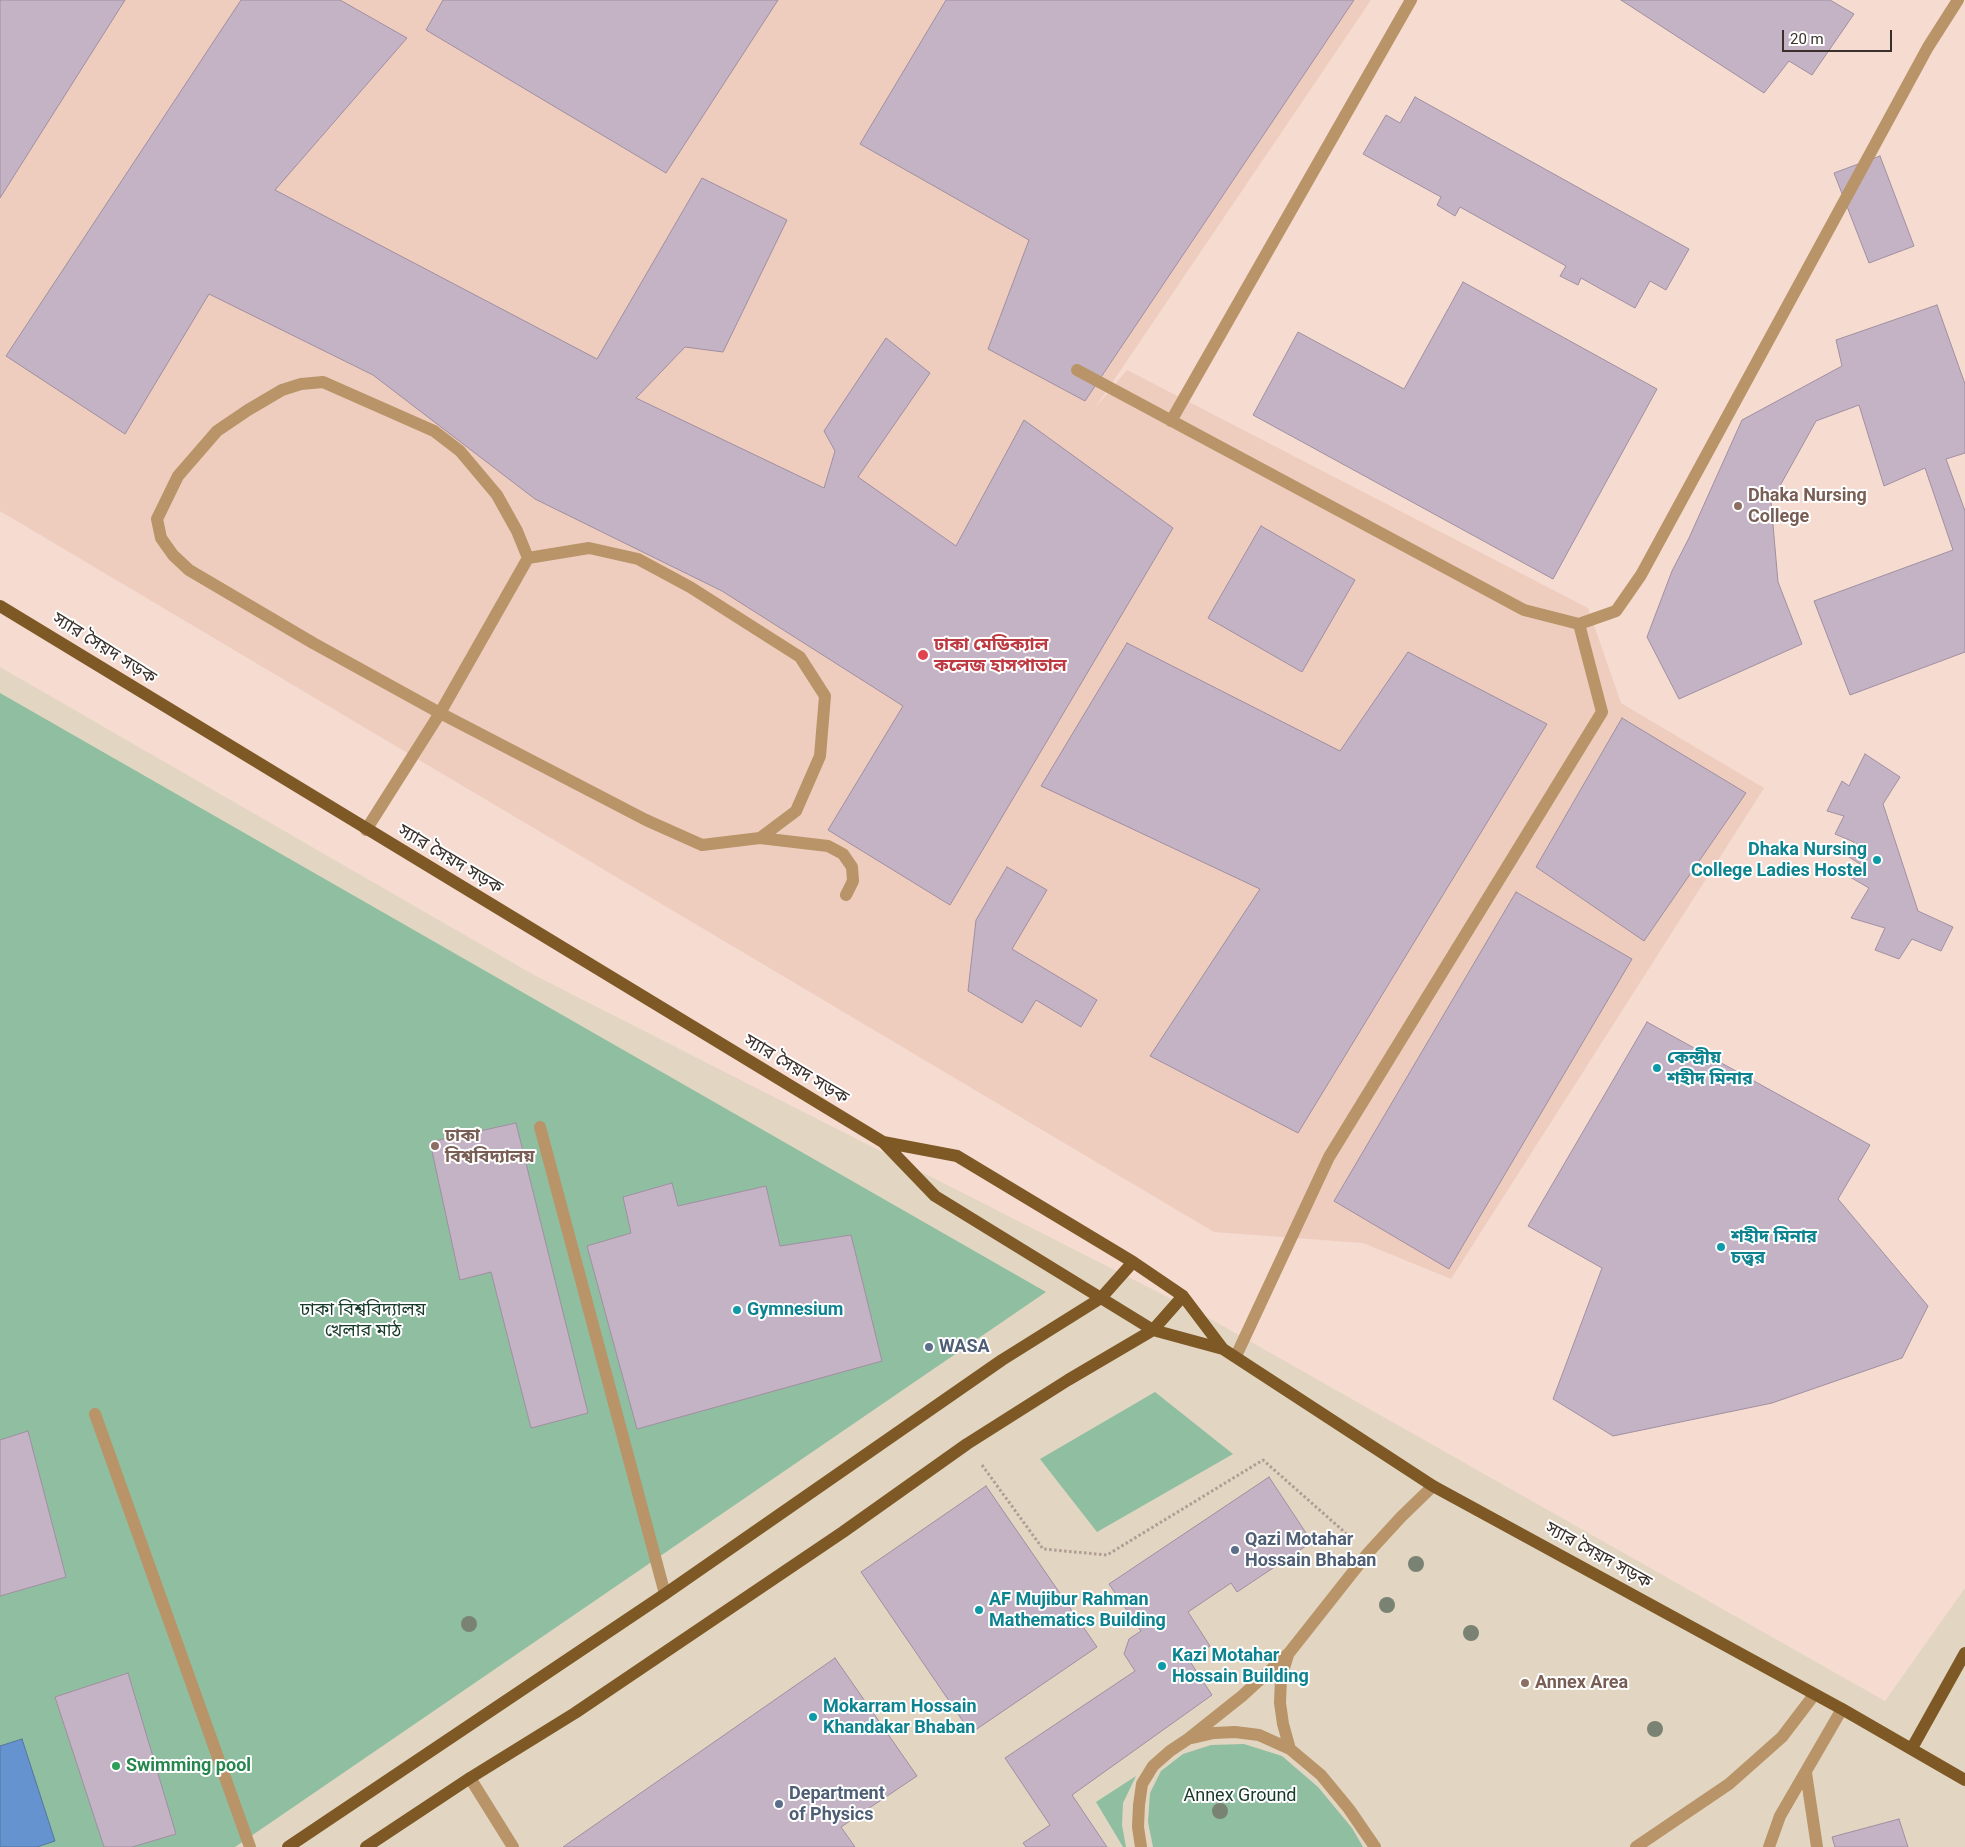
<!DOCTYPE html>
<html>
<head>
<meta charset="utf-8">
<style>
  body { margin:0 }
  #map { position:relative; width:1965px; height:1847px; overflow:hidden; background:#f5dbd0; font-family:Roboto,sans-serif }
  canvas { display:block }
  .scale { position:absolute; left:1782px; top:30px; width:110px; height:22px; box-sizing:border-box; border:2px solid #392f2b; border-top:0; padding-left:6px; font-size:15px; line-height:18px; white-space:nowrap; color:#392f2b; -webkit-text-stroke:4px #fff; paint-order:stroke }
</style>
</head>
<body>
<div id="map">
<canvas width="1965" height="1847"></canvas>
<div class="scale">20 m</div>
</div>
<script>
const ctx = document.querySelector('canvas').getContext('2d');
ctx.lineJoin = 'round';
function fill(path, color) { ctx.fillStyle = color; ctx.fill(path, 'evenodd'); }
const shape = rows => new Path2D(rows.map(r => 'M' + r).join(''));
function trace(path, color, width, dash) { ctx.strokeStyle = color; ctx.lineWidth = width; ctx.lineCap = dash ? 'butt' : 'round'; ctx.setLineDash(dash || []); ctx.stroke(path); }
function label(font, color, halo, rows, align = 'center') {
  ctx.font = font + ' Roboto,"Noto Sans Bengali",sans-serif'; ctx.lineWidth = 4; ctx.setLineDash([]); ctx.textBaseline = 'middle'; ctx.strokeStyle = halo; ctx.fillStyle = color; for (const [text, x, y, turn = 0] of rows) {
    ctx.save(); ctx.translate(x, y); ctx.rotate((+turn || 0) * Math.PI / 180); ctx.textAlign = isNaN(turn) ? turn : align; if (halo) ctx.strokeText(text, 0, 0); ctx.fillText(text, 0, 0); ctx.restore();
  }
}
const built = shape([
  [0,0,1371,0,1095,408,1127,370,1588,608,1621,703,1764,788,1451,1279,1363,1243,1214,1232,0,511]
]);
const education = shape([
  [0,667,534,975,1207,1317,1885,1701,1965,1588,1965,1847,0,1847]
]);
const green = shape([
  [0,693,1046,1292,235,1847,0,1847],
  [1155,1392,1233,1454,1097,1532,1040,1459],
  [1244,1744,1282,1756,1318,1787,1352,1828,1363,1847,1153,1847,1148,1822,1150,1793,1161,1771,1183,1754,1211,1745],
  [1136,1776,1123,1803,1122,1825,1126,1847,1123,1847,1096,1802]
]);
const water = shape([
  [22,1739,55,1841,37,1847,0,1847,0,1746,22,1739]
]);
const building = shape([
  [0,0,125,0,0,198,0,0],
  [241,0,340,0,407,38,275,190,597,359,702,178,787,220,723,352,685,347,636,398,824,488,835,451,824,431,886,338,930,373,858,477,956,546,1024,420,1173,528,950,905,828,830,903,706,722,591,535,499,373,375,209,294,125,434,6,356,241,0],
  [443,0,778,0,666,173,426,30,443,0],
  [946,0,1354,0,1085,401,988,349,1029,240,860,144,946,0],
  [1621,0,1830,0,1854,14,1812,75,1789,61,1764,93,1621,0],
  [1415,97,1689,249,1666,290,1650,281,1635,308,1581,278,1578,285,1560,276,1566,266,1460,207,1455,216,1437,205,1441,197,1363,154,1386,115,1400,123,1415,97],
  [1880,156,1914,246,1869,263,1834,173,1880,156],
  [1463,282,1657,389,1553,579,1253,415,1298,332,1404,389,1463,282],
  [1937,305,1965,384,1965,453,1946,459,1965,511,1965,652,1850,695,1814,601,1953,550,1925,468,1884,486,1859,405,1816,421,1771,502,1778,582,1802,644,1679,699,1647,637,1672,571,1689,538,1742,420,1842,366,1836,340,1937,305],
  [1261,526,1355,580,1302,672,1208,618,1261,526],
  [1127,643,1340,751,1408,652,1547,724,1298,1133,1150,1056,1260,889,1041,786,1127,643],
  [1622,718,1746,793,1644,941,1536,867,1622,718],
  [1865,754,1900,777,1883,804,1918,911,1953,927,1941,951,1912,939,1899,959,1875,950,1885,928,1851,918,1869,888,1850,877,1860,864,1846,855,1854,842,1835,834,1844,816,1827,811,1842,781,1849,786,1865,754],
  [1007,867,1047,890,1012,949,1097,1000,1081,1027,1036,1000,1022,1023,968,991,976,920,1007,867],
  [1516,892,1632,959,1449,1269,1334,1201,1516,892],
  [1647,1022,1870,1145,1838,1199,1928,1306,1902,1358,1772,1403,1613,1436,1553,1399,1602,1268,1528,1226,1647,1022],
  [516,1123,588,1413,531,1428,491,1272,460,1280,430,1142,516,1123],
  [672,1183,678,1206,766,1186,780,1246,851,1235,882,1361,637,1429,587,1246,631,1233,623,1197,672,1183],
  [28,1431,66,1577,0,1596,0,1440,28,1431],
  [1269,1477,1312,1542,1237,1592,1231,1583,1188,1612,1210,1646,1189,1660,1212,1695,1072,1795,1107,1847,1026,1847,1023,1843,1050,1825,1005,1758,1135,1671,1124,1654,1129,1639,1141,1631,1109,1584,1269,1477],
  [986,1486,1097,1647,971,1733,861,1572,986,1486],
  [835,1658,917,1776,841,1827,855,1847,563,1847,835,1658],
  [128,1673,176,1834,132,1847,104,1847,55,1697,128,1673],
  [1899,1819,1908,1847,1835,1847,1832,1837,1899,1819]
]);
const path = shape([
  [982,1465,1043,1549,1107,1555,1263,1460,1349,1536]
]);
const minor = shape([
  [1077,370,1524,610,1579,624,1616,611,1641,575,1928,47,1958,0],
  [1171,421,1411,0],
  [366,830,440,713,528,558,589,548,638,559,690,587,800,657,825,696,820,756,796,811,760,838,702,845,646,820,440,713,313,643,189,570,173,555,161,538,157,519,178,476,217,431,248,410,282,390,301,384,323,382,434,431,460,451,497,495,517,531,528,558],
  [760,838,828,846,843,854,852,867,853,881,846,895],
  [540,1127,665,1594],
  [1236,1356,1329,1157,1602,712,1579,624],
  [95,1414,250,1847],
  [1288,1655,1281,1678,1280,1703,1283,1724,1290,1749],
  [1192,1738,1214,1733,1235,1732,1259,1735,1290,1749,1321,1775,1349,1809,1375,1847],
  [1806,1773,1817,1847],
  [470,1778,513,1847],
  [1141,1847,1138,1827,1139,1805,1142,1784,1153,1766,1170,1751,1188,1739,1242,1696,1289,1653,1368,1553,1401,1517,1433,1486],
  [1636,1847,1729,1784,1782,1737,1814,1695],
  [1769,1847,1780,1816,1842,1709]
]);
const major = shape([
  [0,606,883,1142,935,1196,1153,1330,1223,1349,1433,1486,1842,1709,1965,1780],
  [883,1142,957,1156,1133,1262,1183,1296,1223,1349],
  [1912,1748,1965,1653],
  [288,1847,665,1594,1002,1360,1101,1298,1133,1262],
  [366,1847,470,1778,575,1713,843,1532,967,1444,1068,1380,1153,1330,1183,1296]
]);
const trees = [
  [1416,1564],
  [1387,1605],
  [469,1624],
  [1471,1633],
  [1655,1729],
  [1220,1811]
];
const markers = [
  [1738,506,5,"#8d6e63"],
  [923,655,6,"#e0444e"],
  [1877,860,5,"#0f9aa8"],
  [1657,1068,5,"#0f9aa8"],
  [435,1146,5,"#8d6e63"],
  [1721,1247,5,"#0f9aa8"],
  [737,1310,5,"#0f9aa8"],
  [929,1347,5,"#5c6f8a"],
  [1235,1550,5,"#5c6f8a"],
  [979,1610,5,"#0f9aa8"],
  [1162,1666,5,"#0f9aa8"],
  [1525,1683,5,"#8d6e63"],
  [813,1717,5,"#0f9aa8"],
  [116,1766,5,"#2e9e5b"],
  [779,1804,5,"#5c6f8a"]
];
const educationNames = [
  ["Dhaka Nursing",1748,496],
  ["College",1748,517],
  ["ঢাকা",445,1136],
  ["বিশ্ববিদ্যালয়",445,1157],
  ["Annex Area",1535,1683]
];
const healthNames = [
  ["ঢাকা মেডিক্যাল",934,645],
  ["কলেজ হাসপাতাল",934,666]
];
const streetNames = [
  ["স্যার সৈয়দ সড়ক",104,649,32],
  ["স্যার সৈয়দ সড়ক",450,860,31],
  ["স্যার সৈয়দ সড়ক",796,1070,31],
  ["স্যার সৈয়দ সড়ক",1598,1556,29]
];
const cultureNames = [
  ["Dhaka Nursing",1867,850,"right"],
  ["College Ladies Hostel",1867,871,"right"],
  ["কেন্দ্রীয়",1667,1058],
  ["শহীদ মিনার",1667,1079],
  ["শহীদ মিনার",1731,1237],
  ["চত্ত্বর",1731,1258],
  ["Gymnesium",747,1310],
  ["AF Mujibur Rahman",989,1600],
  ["Mathematics Building",989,1621],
  ["Kazi Motahar",1172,1656],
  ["Hossain Building",1172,1677],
  ["Mokarram Hossain",823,1707],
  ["Khandakar Bhaban",823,1728]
];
const parkNames = [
  ["ঢাকা বিশ্ববিদ্যালয়",363,1310],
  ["খেলার মাঠ",363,1331],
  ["Annex Ground",1240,1796]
];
const serviceNames = [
  ["WASA",939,1347],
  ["Qazi Motahar",1245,1540],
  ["Hossain Bhaban",1245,1561],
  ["Department",789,1794],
  ["of Physics",789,1815]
];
const leisureNames = [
  ["Swimming pool",126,1766]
];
fill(built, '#eecdbe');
fill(education, '#e2d6c2');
fill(green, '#8fbea1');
fill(water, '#6493cf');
trace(water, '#57759e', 1);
fill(building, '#c4b3c5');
trace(building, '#a08fa1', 1);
trace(path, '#b09c94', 3, [2.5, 2.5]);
trace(minor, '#b89468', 12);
trace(major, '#7e5926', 12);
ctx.fillStyle = '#7a8273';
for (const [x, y] of trees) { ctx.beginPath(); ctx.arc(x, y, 8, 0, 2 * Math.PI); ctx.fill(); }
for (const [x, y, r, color] of markers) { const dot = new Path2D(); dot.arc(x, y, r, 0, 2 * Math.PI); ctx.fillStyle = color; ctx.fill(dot); trace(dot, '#fff', 2); }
label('bold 18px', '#785e54', '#fff', educationNames, 'left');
label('bold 18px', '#be3a42', '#fff', healthNames, 'left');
label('18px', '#392f2b', '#fff', streetNames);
label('bold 18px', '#0d838f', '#fff', cultureNames, 'left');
label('18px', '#163927', '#fff', parkNames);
label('bold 18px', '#4e5e75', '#fff', serviceNames, 'left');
label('bold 18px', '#27864d', '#fff', leisureNames, 'left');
</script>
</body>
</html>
